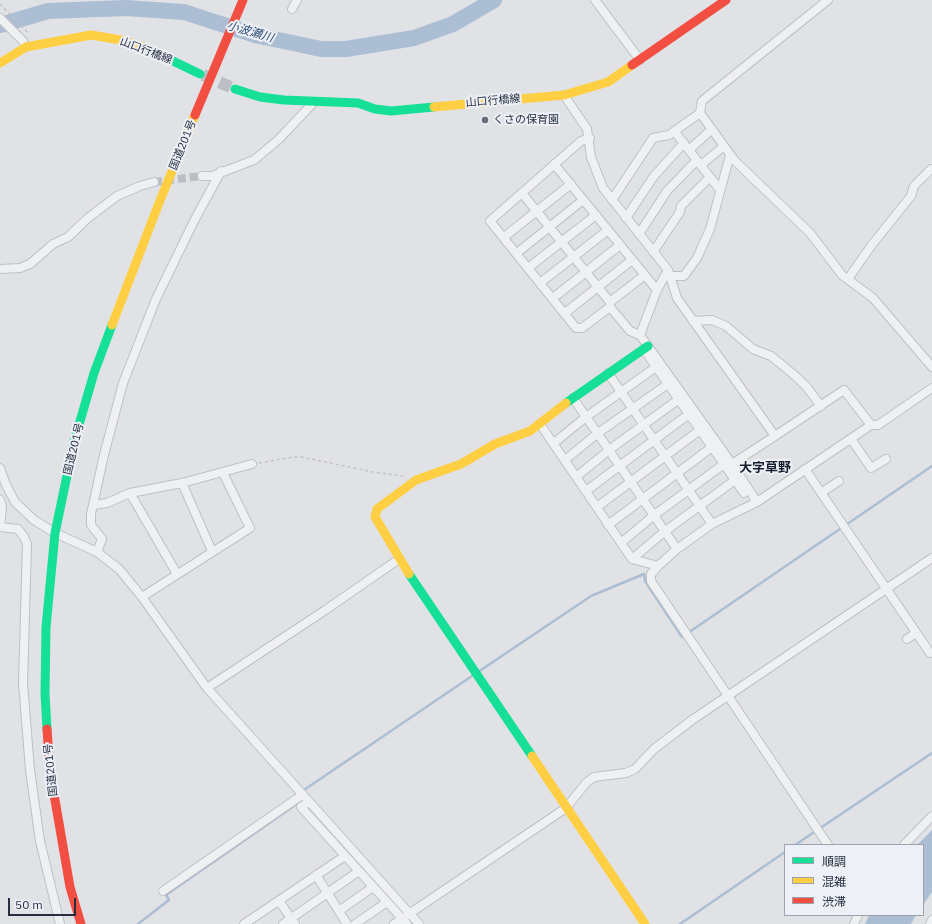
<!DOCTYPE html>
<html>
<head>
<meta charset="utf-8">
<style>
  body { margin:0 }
  #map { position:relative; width:932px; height:924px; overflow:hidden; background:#e0e2e5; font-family:"IBM Plex Sans","Noto Sans JP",sans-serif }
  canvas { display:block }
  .legend { position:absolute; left:784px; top:844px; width:140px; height:72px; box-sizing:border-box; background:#edf0f6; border:1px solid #9da2ad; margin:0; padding:5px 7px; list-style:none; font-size:12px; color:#262e40 }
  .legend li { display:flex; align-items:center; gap:8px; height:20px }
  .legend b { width:20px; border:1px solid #9da2ad }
  .scale { position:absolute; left:8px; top:898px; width:68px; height:18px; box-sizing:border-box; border:2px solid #262e40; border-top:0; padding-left:5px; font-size:12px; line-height:14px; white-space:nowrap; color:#262e40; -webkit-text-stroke:3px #edf0f6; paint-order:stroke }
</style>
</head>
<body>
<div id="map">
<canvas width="932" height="924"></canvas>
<ul class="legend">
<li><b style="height:5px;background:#16e098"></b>順調</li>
<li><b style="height:5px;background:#ffcf43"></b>混雑</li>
<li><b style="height:5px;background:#f24e42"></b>渋滞</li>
</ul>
<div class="scale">50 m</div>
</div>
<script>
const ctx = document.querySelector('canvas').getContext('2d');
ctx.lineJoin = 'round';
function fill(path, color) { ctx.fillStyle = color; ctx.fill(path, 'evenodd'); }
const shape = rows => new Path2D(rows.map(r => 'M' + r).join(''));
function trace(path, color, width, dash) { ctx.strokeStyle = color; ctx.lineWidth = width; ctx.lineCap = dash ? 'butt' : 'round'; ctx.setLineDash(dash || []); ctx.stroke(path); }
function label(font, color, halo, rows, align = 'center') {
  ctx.font = font + ' "IBM Plex Sans","Noto Sans JP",sans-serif'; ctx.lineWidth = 4; ctx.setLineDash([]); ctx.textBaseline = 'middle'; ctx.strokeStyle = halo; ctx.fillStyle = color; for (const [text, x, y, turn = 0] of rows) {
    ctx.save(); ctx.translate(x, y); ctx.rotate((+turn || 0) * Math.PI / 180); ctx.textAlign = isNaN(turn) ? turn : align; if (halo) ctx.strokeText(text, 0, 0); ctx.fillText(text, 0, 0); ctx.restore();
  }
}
const water = shape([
  [932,830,932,892,923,905,923,845,917,845],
  [869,915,916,915,911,924,865,924]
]);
const stream = shape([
  [478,672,591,596,644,574,645,581,682,637,932,466],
  [301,792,472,676],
  [795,845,932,753],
  [138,924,169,900,166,895,301,801,299,799],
  [680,924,785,852]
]);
const river = shape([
  [0,25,48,11,126,8,184,12,255,35,321,49,346,49,414,38,453,24,494,0]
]);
const streetTunnel = shape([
  [154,182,202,176]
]);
const secondaryTunnel = shape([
  [203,75,235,89]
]);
const path = shape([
  [0,4,29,34],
  [259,463,293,457,301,457,373,472,403,476]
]);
const street = shape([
  [595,0,640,60],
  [292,9,297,0],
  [0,18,23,41,26,47],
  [564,95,587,129,591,157,603,188,668,270,677,298,775,436,732,464],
  [700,113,735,161,810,233,842,275,873,298,932,367],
  [675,132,720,190],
  [590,138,581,141,490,221,576,328,582,328,610,307,630,331,640,335],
  [689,150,712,129],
  [554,164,657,290],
  [701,165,724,146],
  [202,176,212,176,254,160,278,140,314,102],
  [522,193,610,302,610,307],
  [612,200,653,138,669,135,700,113,702,101,828,0],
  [626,218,654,176,684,143],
  [639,234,667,191,697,160],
  [504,237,571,184],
  [653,252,680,212,681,206,710,177],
  [517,253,583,200],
  [528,268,596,215],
  [0,269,20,268,30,264,53,244,68,237,88,218,117,196,140,186,154,182],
  [668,270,657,290,640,335,732,464,757,502],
  [669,276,684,276,697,258,710,229,730,155],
  [848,279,871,246,911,196,914,186,931,169],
  [540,283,608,230],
  [553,298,620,245],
  [610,302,645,275],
  [565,313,632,260],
  [693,321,712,320,726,326,753,349,771,356,793,374,806,386,821,406],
  [647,354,744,493],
  [608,373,712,524],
  [573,398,677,549],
  [540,424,632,559,658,566],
  [775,436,844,390,871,425],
  [851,439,871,468,886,459],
  [554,443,586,417,656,367],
  [565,460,598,433,668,384],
  [0,468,6,485,15,502,34,520,55,533,97,552,119,569,142,597,207,688,419,924],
  [805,469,930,653],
  [576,477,609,450,679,399],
  [182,483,212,551],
  [586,491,689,414],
  [130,493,177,574],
  [821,493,839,481],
  [0,500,2,507,0,527],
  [94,505,107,503,130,493,182,483,252,464],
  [597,507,700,430],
  [608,525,712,447],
  [0,527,18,529,24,537,27,544,23,683,30,770,40,841,60,924],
  [621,543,653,516,724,464],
  [97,552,102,539,91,525,91,514,104,455,123,383,156,299,194,221,221,171],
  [632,559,664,532,735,480],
  [142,597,250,528,223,473],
  [907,639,916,633],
  [207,688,324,611,399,559],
  [308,802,301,807,407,924],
  [828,845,651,581,651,574,658,566,677,549,712,524,757,502,871,425,878,425,932,388],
  [904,845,932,816],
  [316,875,347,924],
  [163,891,302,795],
  [279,901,295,924],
  [339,911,373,887],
  [244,924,345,856],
  [283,924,359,871],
  [355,924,387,902],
  [394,924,566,808,586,783,594,777,626,773,635,769,654,749,692,720,932,558],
  [854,924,858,915],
  [930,924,932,920]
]);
const fast = shape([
  [144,47,200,74],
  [235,89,260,97,284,100,358,103,375,109,391,111,434,107],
  [566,403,648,346],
  [409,574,532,756],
  [47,729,45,694,46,627,55,533,74,442,94,373,112,325]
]);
const slow = shape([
  [0,63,26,47,91,35,121,40,144,47],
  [434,107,564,95,608,82,632,65],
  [112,325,159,203,195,115],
  [409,574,375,517,377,509,416,480,461,464,495,444,530,431,566,403],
  [532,756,645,924]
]);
const jam = shape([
  [632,65,726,0],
  [195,115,243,0],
  [47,729,50,771,70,887,81,924]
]);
const markers = [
  [485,120,4,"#676d7a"]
];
const streetNames = [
  ["山口行橋線",146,51,21],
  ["山口行橋線",493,101,-5],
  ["国道201号",183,145,-68],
  ["国道201号",74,449,-76],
  ["国道201号",51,770,-96]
];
const poiNames = [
  ["くさの保育園",493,120]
];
const waterNames = [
  ["小波瀬川",250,32,16]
];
const quarterNames = [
  ["大字草野",765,468]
];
fill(water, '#acbed3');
trace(stream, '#acbed3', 2.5);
trace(river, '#acbed3', 16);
trace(streetTunnel, '#bbbec4', 8, [8, 4]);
trace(secondaryTunnel, '#bbbec4', 12, [12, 6]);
trace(street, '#bec0c3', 10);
trace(path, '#c2c3c8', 1.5, [3, 3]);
trace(street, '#eff0f2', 8);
trace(fast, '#16e098', 9);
trace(slow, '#ffcf43', 9);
trace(jam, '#f24e42', 9);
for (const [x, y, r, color] of markers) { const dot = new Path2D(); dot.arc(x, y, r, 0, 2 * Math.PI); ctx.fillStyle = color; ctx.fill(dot); trace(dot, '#edf0f6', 1.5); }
label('11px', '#262e40', '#edf0f6', streetNames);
label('11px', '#262e40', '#edf0f6', poiNames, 'left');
label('italic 12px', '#2d4c76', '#edf0f6', waterNames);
label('bold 13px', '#182030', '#edf0f6', quarterNames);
</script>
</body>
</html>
